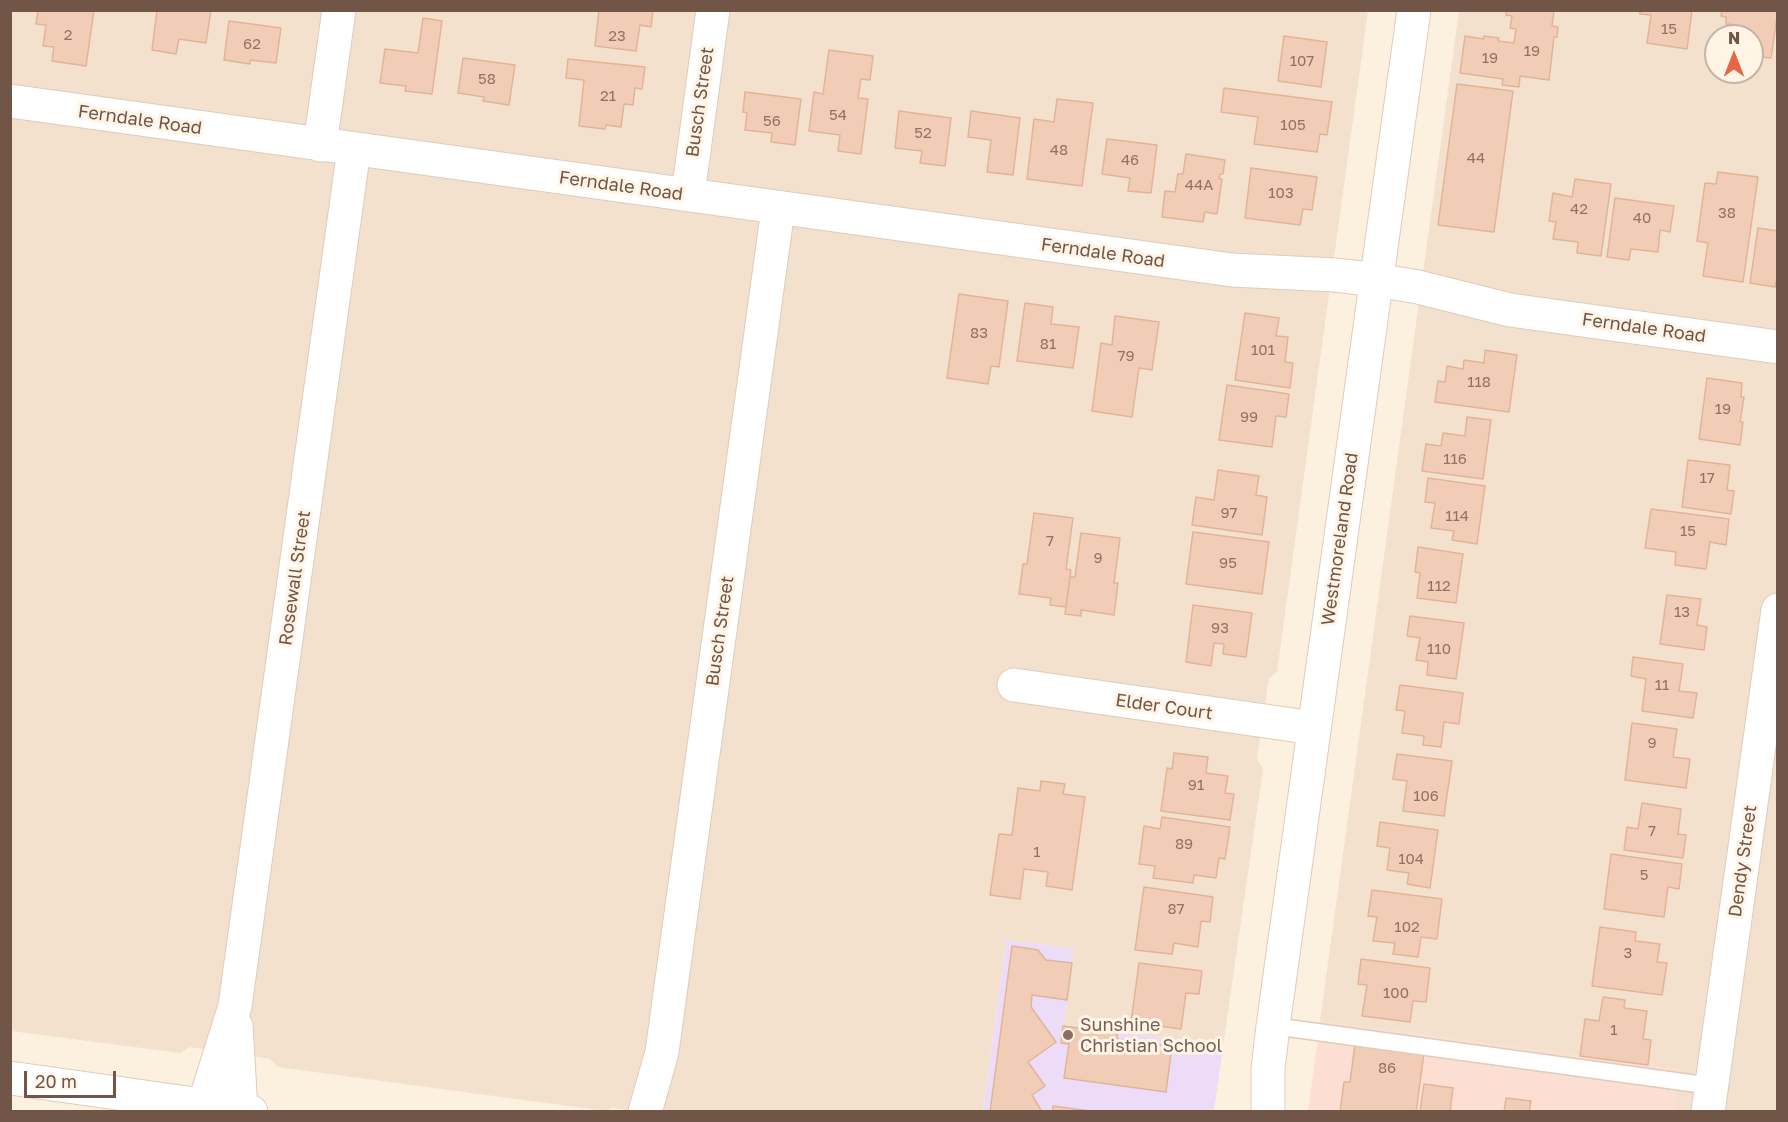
<!DOCTYPE html>
<html>
<head>
<meta charset="utf-8">
<style>
  body { margin:0 }
  #map { position:relative; width:1788px; height:1122px; overflow:hidden; background:#fcf0df; font-family:"Golos Text",sans-serif }
  canvas { display:block }
  .frame { position:absolute; inset:0; border:12px solid #715547; pointer-events:none }
  .north { position:absolute; left:1704px; top:24px; width:60px; height:60px; box-sizing:border-box; background:#fff4e5; border:2px solid #c6b4a6; border-radius:50%; rotate:0deg; font-size:16px; font-weight:700; line-height:24px; text-align:center; color:#715547 }
  .north::after { content:''; display:block; margin:auto; width:21px; height:27px; background:#e56544; clip-path:polygon(50% 0,100% 100%,50% 72%,0 100%) }
  .scale { position:absolute; left:24px; top:1071px; width:92px; height:27px; box-sizing:border-box; border:3px solid #715547; border-top:0; padding-left:8px; font-size:18px; line-height:21px; white-space:nowrap; color:#715547; -webkit-text-stroke:4px #fff4e5; paint-order:stroke }
</style>
</head>
<body>
<div id="map">
<canvas width="1788" height="1122"></canvas>
<div class="frame"></div>
<div class="north">N</div>
<div class="scale">20 m</div>
</div>
<script>
const ctx = document.querySelector('canvas').getContext('2d');
ctx.lineJoin = 'round';
function fill(path, color) { ctx.fillStyle = color; ctx.fill(path, 'evenodd'); }
const shape = rows => new Path2D(rows.map(r => 'M' + r).join(''));
function trace(path, color, width, dash) { ctx.strokeStyle = color; ctx.lineWidth = width; ctx.lineCap = dash ? 'butt' : 'round'; ctx.setLineDash(dash || []); ctx.stroke(path); }
function label(font, color, halo, rows, align = 'center') {
  ctx.font = font + ' "Golos Text",sans-serif'; ctx.lineWidth = 6; ctx.setLineDash([]); ctx.textBaseline = 'middle'; ctx.strokeStyle = halo; ctx.fillStyle = color; for (const [text, x, y, turn = 0] of rows) {
    ctx.save(); ctx.translate(x, y); ctx.rotate((+turn || 0) * Math.PI / 180); ctx.textAlign = isNaN(turn) ? turn : align; if (halo) ctx.strokeText(text, 0, 0); ctx.fillText(text, 0, 0); ctx.restore();
  }
}
const residential = shape([
  [11,11,1368,11,1277,672,1269,678,1257,759,1263,769,1223,1046,1064,1025,1074,949,1006,940,983,1111,643,1112,612,1108,606,1111,277,1067,270,1059,190,1047,180,1053,11,1031],
  [1459,11,1777,11,1777,1111,1673,1111,1678,1069,1320,1021],
  [1716,36,1752,36,1752,72,1716,72]
]);
const commercial = shape([
  [1320,1021,1679,1069,1673,1111,1308,1112]
]);
const education = shape([
  [1006,940,1074,949,1064,1025,1223,1046,1214,1111,983,1112]
]);
const building = shape([
  [38,10,94,10,86,66,52,61,54,47,43,46,46,25,36,24,38,10],
  [157,10,211,10,206,43,179,39,176,54,152,50,157,10],
  [599,10,653,10,651,27,640,25,636,51,595,46,599,10],
  [1506,10,1554,10,1552,26,1558,27,1557,37,1554,37,1549,80,1520,76,1519,87,1502,85,1503,79,1460,73,1465,36,1483,39,1484,36,1499,38,1498,41,1514,43,1516,29,1510,28,1512,16,1506,15,1506,10],
  [1640,10,1692,10,1687,49,1647,43,1651,15,1640,14,1640,10],
  [1722,10,1778,10,1771,58,1752,56,1752,36,1734,36,1736,25,1726,24,1726,17,1721,16,1722,10],
  [423,18,442,21,432,94,405,91,406,86,380,83,385,49,418,53,423,18],
  [229,21,281,28,276,63,250,60,250,64,224,60,229,21],
  [1284,36,1327,42,1321,87,1278,81,1284,36],
  [829,50,873,56,870,80,861,79,858,98,868,99,861,154,838,151,840,135,809,131,814,92,823,94,829,50],
  [463,58,515,65,509,105,483,101,484,97,458,93,463,58],
  [568,59,645,67,642,89,635,88,633,105,624,104,621,127,606,125,605,129,579,126,584,80,566,78,568,59],
  [1457,84,1513,91,1494,232,1438,225,1457,84],
  [1224,88,1332,102,1327,135,1320,134,1317,152,1254,144,1258,117,1221,112,1224,88],
  [745,92,801,99,795,145,771,142,772,133,745,130,747,113,743,112,745,92],
  [1057,99,1093,103,1082,186,1027,179,1034,119,1054,122,1057,99],
  [899,111,951,118,945,166,920,163,922,151,895,148,899,111],
  [971,111,1020,118,1013,175,987,172,991,140,968,137,971,111],
  [1107,139,1157,145,1151,193,1128,191,1130,178,1102,174,1107,139],
  [1186,154,1225,160,1223,174,1220,174,1219,179,1222,179,1217,214,1205,212,1203,222,1162,217,1165,191,1175,192,1178,174,1183,174,1186,154],
  [1251,168,1317,177,1312,210,1303,209,1300,225,1245,218,1251,168],
  [1718,172,1758,177,1743,282,1703,276,1708,243,1697,241,1705,183,1716,184,1718,172],
  [1575,179,1611,184,1601,256,1577,253,1578,242,1553,239,1556,222,1549,221,1553,193,1572,197,1575,179],
  [1615,198,1674,206,1670,232,1660,230,1658,252,1631,249,1629,260,1607,257,1615,198],
  [1758,228,1778,231,1778,273,1775,287,1750,283,1758,228],
  [959,294,1008,301,999,367,991,366,988,384,947,378,959,294],
  [1025,303,1053,307,1051,324,1079,327,1073,368,1017,361,1025,303],
  [1245,313,1279,318,1276,336,1288,337,1285,362,1293,363,1290,388,1235,380,1245,313],
  [1115,316,1159,322,1152,370,1139,368,1132,417,1092,411,1101,343,1112,345,1115,316],
  [1485,350,1517,355,1509,412,1435,402,1438,381,1445,382,1447,366,1463,369,1464,360,1484,363,1485,350],
  [1707,378,1742,383,1741,397,1744,397,1740,422,1743,422,1740,445,1699,439,1707,378],
  [1227,385,1289,394,1286,417,1276,416,1272,447,1219,440,1227,385],
  [1467,417,1491,420,1483,479,1422,471,1426,444,1441,446,1443,433,1465,436,1467,417],
  [1688,460,1730,465,1727,490,1734,491,1731,514,1682,507,1688,460],
  [1218,470,1259,476,1256,495,1267,497,1262,535,1192,525,1196,497,1214,500,1218,470],
  [1428,478,1485,486,1477,544,1452,540,1454,531,1431,528,1435,503,1425,502,1428,478],
  [1651,509,1729,519,1726,545,1710,542,1706,569,1675,565,1676,552,1645,548,1651,509],
  [1034,513,1073,518,1066,569,1071,570,1066,607,1050,605,1051,598,1019,594,1023,564,1027,564,1034,513],
  [1193,532,1269,542,1262,594,1186,584,1193,532],
  [1081,533,1120,538,1114,583,1118,583,1114,615,1081,610,1081,616,1065,614,1070,577,1075,577,1081,533],
  [1418,547,1463,554,1456,603,1417,598,1420,573,1415,572,1418,547],
  [1667,595,1701,599,1697,625,1707,627,1704,650,1660,644,1667,595],
  [1193,605,1252,613,1246,657,1223,654,1224,644,1214,643,1211,666,1186,662,1193,605],
  [1410,616,1464,623,1456,679,1427,675,1428,662,1416,660,1420,638,1407,636,1410,616],
  [1633,657,1683,664,1679,691,1697,693,1693,718,1642,711,1646,679,1631,676,1633,657],
  [1400,685,1463,693,1459,724,1444,722,1441,747,1423,745,1424,736,1402,733,1405,711,1396,710,1400,685],
  [1632,723,1677,729,1673,757,1690,759,1686,788,1625,780,1632,723],
  [1174,753,1208,757,1206,773,1228,776,1225,793,1234,794,1230,820,1161,811,1167,768,1172,769,1174,753],
  [1397,754,1452,761,1444,816,1403,811,1407,781,1393,779,1397,754],
  [1041,781,1065,784,1063,794,1085,797,1072,890,1046,886,1048,872,1024,869,1020,899,990,895,999,834,1012,835,1018,788,1040,791,1041,781],
  [1642,803,1681,809,1678,834,1686,835,1683,858,1624,850,1627,827,1638,829,1642,803],
  [1162,817,1230,827,1225,859,1219,858,1216,878,1194,875,1193,883,1153,878,1155,866,1139,864,1144,826,1160,829,1162,817],
  [1380,822,1438,830,1430,888,1407,884,1409,873,1387,870,1390,848,1377,846,1380,822],
  [1611,854,1682,864,1679,889,1668,887,1664,917,1604,909,1611,854],
  [1144,887,1213,897,1210,922,1201,921,1198,947,1174,943,1172,954,1135,950,1144,887],
  [1372,890,1442,899,1437,939,1421,937,1418,957,1393,954,1395,943,1373,941,1377,917,1368,916,1372,890],
  [1600,927,1636,932,1635,941,1660,944,1657,962,1667,963,1662,995,1592,986,1600,927],
  [1012,946,1038,950,1046,960,1072,963,1067,1000,1032,995,1031,1007,1056,1042,1028,1062,1045,1086,1032,1095,1042,1112,990,1112,1012,946],
  [1361,959,1430,968,1426,1002,1413,1001,1410,1022,1362,1016,1367,985,1358,984,1361,959],
  [1139,963,1202,971,1199,994,1186,993,1181,1029,1131,1022,1139,963],
  [1603,997,1625,1000,1624,1008,1647,1011,1643,1039,1651,1040,1648,1065,1580,1056,1585,1019,1599,1021,1603,997],
  [1063,1026,1118,1033,1117,1039,1172,1046,1166,1092,1064,1078,1069,1044,1061,1043,1063,1026],
  [1355,1044,1424,1053,1416,1112,1340,1112,1344,1082,1350,1082,1355,1044],
  [1424,1084,1453,1088,1450,1112,1420,1112,1424,1084],
  [1506,1098,1531,1101,1529,1112,1504,1112,1506,1098],
  [1053,1106,1097,1112,1053,1112,1053,1106]
]);
const service = shape([
  [1273,1026,1712,1086]
]);
const minor = shape([
  [10,101,1232,270,1335,275,1377,280,1418,287,1510,310,1778,347],
  [320,145,339,10],
  [688,194,713,10],
  [1014,685,1314,728],
  [236,1026,241,1110],
  [204,1105,235,1006,354,149],
  [645,1112,662,1052,778,209],
  [1268,1112,1268,1069,1273,1026,1414,10],
  [1708,1112,1778,610]
]);
const tertiary = shape([
  [10,1078,251,1112]
]);
const markers = [
  [1068,1035,6,"#8d6e63"]
];
const numberNames = [
  ["15",1669,29],
  ["2",68,35],
  ["23",617,36],
  ["62",252,44],
  ["19",1532,51],
  ["19",1490,58],
  ["107",1302,61],
  ["58",487,79],
  ["21",608,96],
  ["54",838,115],
  ["56",772,121],
  ["105",1293,125],
  ["52",923,133],
  ["48",1059,150],
  ["44",1476,158],
  ["46",1130,160],
  ["44A",1199,185],
  ["103",1281,193],
  ["42",1579,209],
  ["38",1727,213],
  ["40",1642,218],
  ["83",979,333],
  ["81",1048,344],
  ["101",1263,350],
  ["79",1126,356],
  ["118",1479,382],
  ["19",1723,409],
  ["99",1249,417],
  ["116",1455,459],
  ["17",1707,478],
  ["97",1229,513],
  ["114",1457,516],
  ["15",1688,531],
  ["7",1050,541],
  ["9",1098,558],
  ["95",1228,563],
  ["112",1439,586],
  ["13",1682,612],
  ["93",1220,628],
  ["110",1439,649],
  ["11",1662,685],
  ["9",1652,743],
  ["91",1196,785],
  ["106",1426,796],
  ["7",1652,831],
  ["89",1184,844],
  ["1",1037,852],
  ["104",1411,859],
  ["5",1644,875],
  ["87",1176,909],
  ["102",1407,927],
  ["3",1628,953],
  ["100",1396,993],
  ["1",1614,1030],
  ["86",1387,1068]
];
const streetNames = [
  ["Busch Street",700,102,-82],
  ["Ferndale Road",140,120,8],
  ["Ferndale Road",621,186,8],
  ["Ferndale Road",1103,253,8],
  ["Ferndale Road",1644,328,8],
  ["Westmoreland Road",1340,539,-82],
  ["Rosewall Street",295,578,-82],
  ["Busch Street",720,631,-82],
  ["Elder Court",1164,707,8],
  ["Dendy Street",1743,861,-82]
];
const educationNames = [
  ["Sunshine",1080,1025],
  ["Christian School",1080,1046]
];
fill(residential, '#f3e1ce');
fill(commercial, '#fcded2');
fill(education, '#eddcf7');
fill(building, '#f1cdb7');
trace(building, '#e3b398', 1.5);
trace(service, '#dfccbb', 19);
trace(minor, '#dfccbb', 35);
trace(tertiary, '#dfccbb', 35);
trace(service, '#fff', 16);
trace(minor, '#fff', 33);
trace(tertiary, '#fff', 33);
for (const [x, y, r, color] of markers) { const dot = new Path2D(); dot.arc(x, y, r, 0, 2 * Math.PI); ctx.fillStyle = color; ctx.fill(dot); trace(dot, '#fff4e5', 2); }
label('15px', '#917363', null, numberNames);
label('18px', '#715547', '#fff4e5', streetNames);
label('18px', '#785e54', '#fff4e5', educationNames, 'left');
</script>
</body>
</html>
